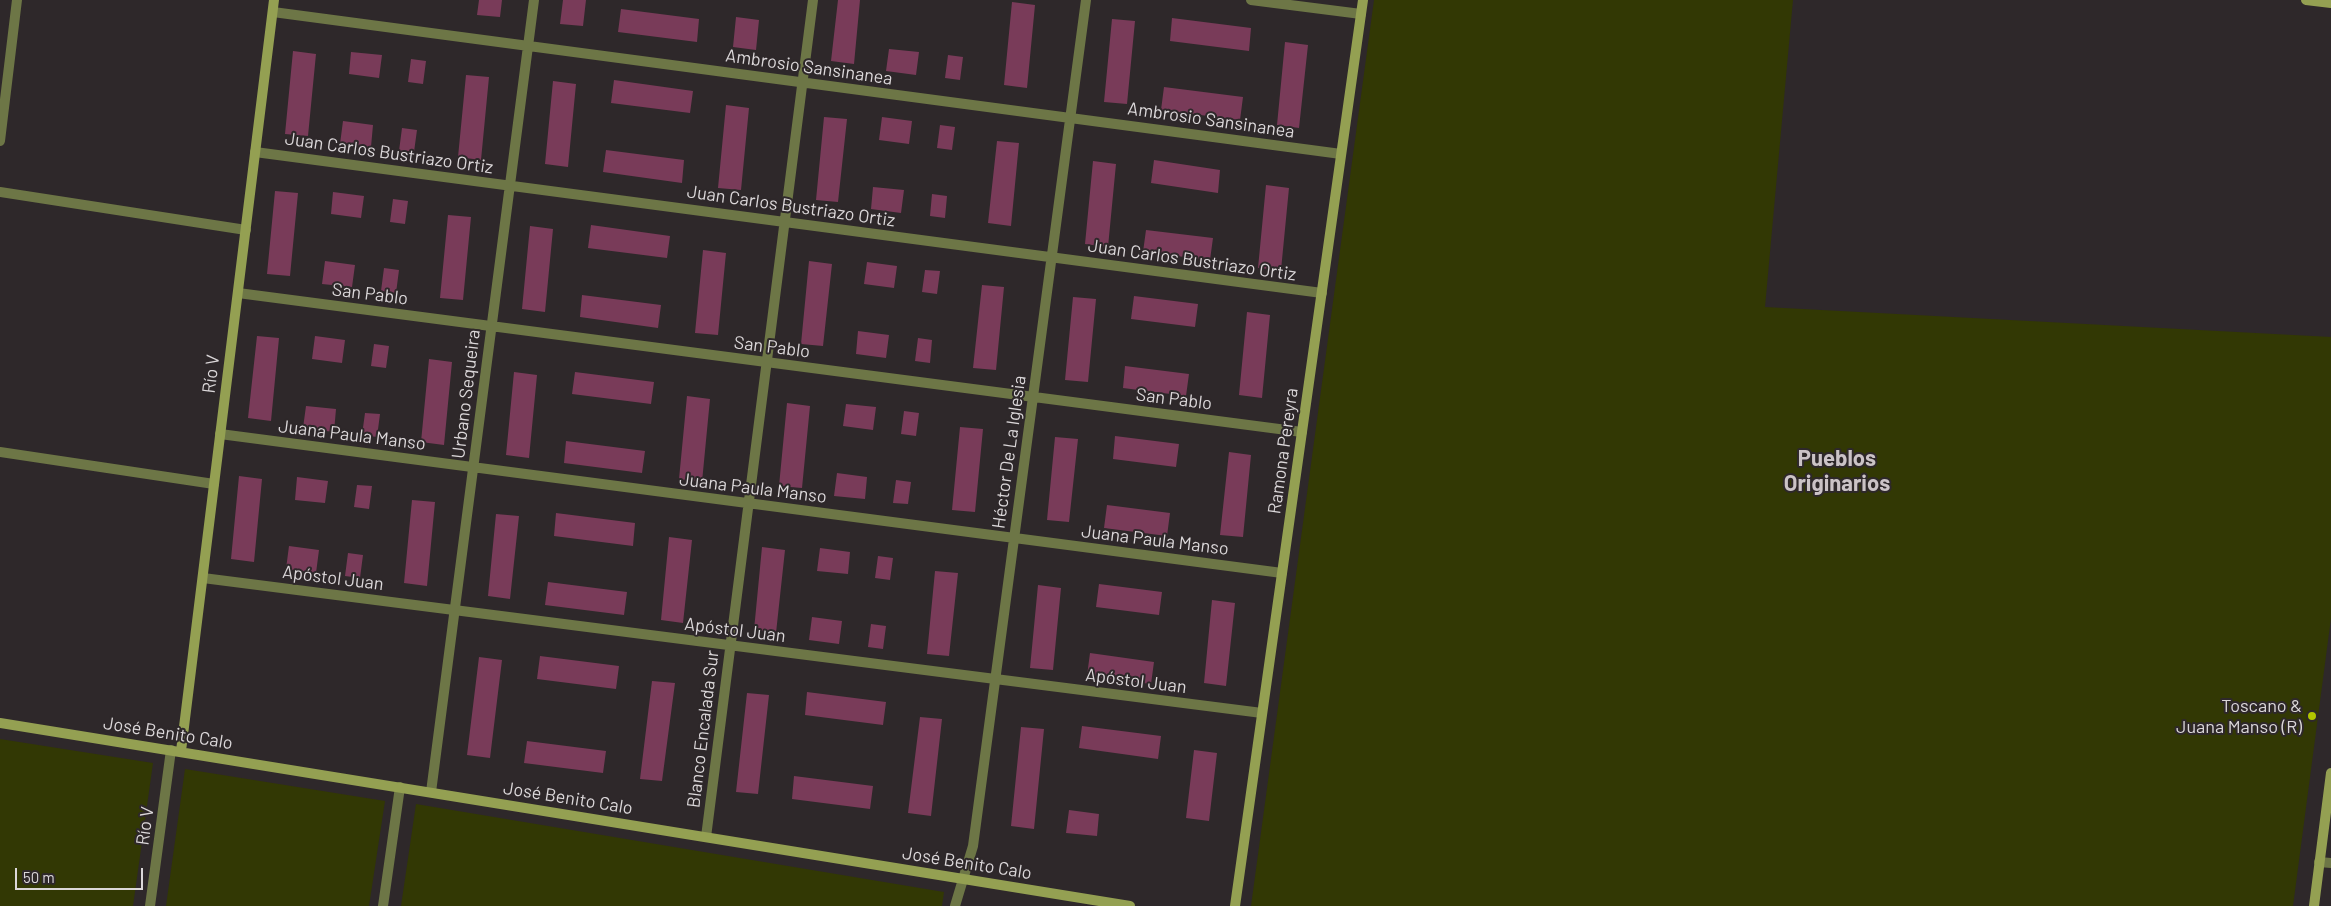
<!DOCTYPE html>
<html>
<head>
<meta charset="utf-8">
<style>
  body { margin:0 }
  #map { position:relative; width:2331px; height:906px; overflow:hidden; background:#2e282a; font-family:Barlow,sans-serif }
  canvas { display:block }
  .scale { position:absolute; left:15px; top:868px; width:128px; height:22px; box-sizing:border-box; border:2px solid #dbd7d9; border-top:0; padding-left:6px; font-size:15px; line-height:18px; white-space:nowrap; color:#dbd7d9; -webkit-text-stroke:4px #2e282a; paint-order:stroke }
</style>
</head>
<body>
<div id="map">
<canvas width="2331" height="906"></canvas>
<div class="scale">50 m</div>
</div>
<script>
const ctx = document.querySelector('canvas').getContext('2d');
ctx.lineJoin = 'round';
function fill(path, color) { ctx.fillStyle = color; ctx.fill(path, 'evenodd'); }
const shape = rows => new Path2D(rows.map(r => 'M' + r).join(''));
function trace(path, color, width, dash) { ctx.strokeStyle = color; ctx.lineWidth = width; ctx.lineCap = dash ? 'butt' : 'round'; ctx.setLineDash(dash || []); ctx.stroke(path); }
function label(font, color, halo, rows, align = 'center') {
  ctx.font = font + ' Barlow,sans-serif'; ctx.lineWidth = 4; ctx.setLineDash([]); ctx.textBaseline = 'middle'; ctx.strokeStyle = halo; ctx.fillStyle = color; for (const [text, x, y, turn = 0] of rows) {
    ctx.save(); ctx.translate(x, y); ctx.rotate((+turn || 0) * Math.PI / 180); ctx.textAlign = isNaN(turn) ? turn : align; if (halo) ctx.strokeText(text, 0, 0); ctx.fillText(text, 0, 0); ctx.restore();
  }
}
const green = shape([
  [1374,0,1793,0,1765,307,2331,337,2331,618,2293,906,1251,906],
  [0,739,153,763,133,906,0,906],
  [185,769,385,801,369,906,166,906],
  [416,804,944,892,942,906,401,906]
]);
const building = shape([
  [479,0,502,0,500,17,477,15],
  [563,0,586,0,583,26,560,24],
  [838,0,860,0,854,64,831,61],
  [1012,2,1035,5,1027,88,1004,85],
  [621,9,699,19,697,42,618,32],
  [736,17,759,20,756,50,733,47],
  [1172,18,1251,28,1249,51,1170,41],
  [1112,19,1135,21,1127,104,1104,102],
  [1285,42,1308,45,1299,128,1277,125],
  [889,49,919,52,916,75,886,71],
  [293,51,316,54,308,136,285,134],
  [351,52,382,55,379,78,349,74],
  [948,55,963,57,960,80,945,78],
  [411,59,426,61,423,84,408,82],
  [466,75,489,77,481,160,458,157],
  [614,80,693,91,690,113,611,103],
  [553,81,576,84,568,167,545,164],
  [1164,87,1243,97,1240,120,1161,110],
  [726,105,749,108,741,190,718,188],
  [824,117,847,119,838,202,816,200],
  [882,117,912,121,909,144,879,140],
  [343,121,373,125,371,147,340,144],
  [940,125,955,127,952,150,937,148],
  [402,128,417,130,414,152,399,151],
  [997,141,1019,143,1011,226,988,223],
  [606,150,684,160,682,183,603,172],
  [1154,160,1220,170,1218,193,1151,183],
  [1093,161,1116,164,1108,247,1085,244],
  [1266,185,1289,188,1281,270,1258,268],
  [873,187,904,190,901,213,871,209],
  [275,191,298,193,290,276,267,274],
  [333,192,364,196,361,218,331,214],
  [932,194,947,196,945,218,930,216],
  [393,199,408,201,405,224,390,222],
  [448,215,471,217,463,300,440,298],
  [591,225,670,236,667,258,588,248],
  [530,226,553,229,545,312,522,309],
  [1146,230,1213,238,1210,260,1143,252],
  [703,250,726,253,718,335,695,333],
  [325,261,355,265,352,287,322,284],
  [809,261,832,264,823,346,801,344],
  [867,262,897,266,894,288,864,284],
  [384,268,399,270,396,293,381,291],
  [925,270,940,271,937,294,922,292],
  [982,285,1004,287,996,370,973,368],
  [582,295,661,305,658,328,580,317],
  [1134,296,1198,304,1195,327,1131,319],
  [1073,297,1096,299,1088,382,1065,380],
  [1247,312,1270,315,1262,398,1239,395],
  [858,331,889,335,886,358,856,354],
  [257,336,279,338,271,421,248,418],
  [315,336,345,340,342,363,312,359],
  [918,338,932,340,930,363,915,361],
  [374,344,389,346,386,368,371,366],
  [429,359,452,362,444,445,421,442],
  [1125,366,1189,374,1186,396,1123,388],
  [514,372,537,375,529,458,506,455],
  [575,372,654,382,651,404,572,394],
  [687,396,710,399,702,482,679,479],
  [787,403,810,406,802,488,779,486],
  [846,404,876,407,873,430,843,426],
  [306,406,336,409,334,432,303,428],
  [904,411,919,413,916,436,901,434],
  [365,413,380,414,377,437,362,435],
  [960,427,983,429,975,512,952,510],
  [1115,436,1179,444,1176,467,1113,459],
  [1055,437,1078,439,1069,522,1047,520],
  [566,441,645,451,642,473,564,463],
  [1229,452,1251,455,1243,537,1220,535],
  [837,473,867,477,865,499,834,496],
  [239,476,262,479,254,562,231,559],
  [297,477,328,481,325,503,295,500],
  [896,480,911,482,908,504,893,503],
  [357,485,372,486,369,509,354,507],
  [412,500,435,502,427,586,404,583],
  [1107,505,1170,513,1167,536,1104,528],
  [556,513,635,523,633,546,554,536],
  [496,514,519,516,510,599,488,596],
  [669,537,692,540,683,623,661,620],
  [289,546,319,550,316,573,286,569],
  [762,547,785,550,776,633,754,630],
  [820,548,850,552,848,574,817,571],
  [348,553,363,555,360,578,345,576],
  [878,556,893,558,890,580,875,578],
  [935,571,958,573,949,656,927,654],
  [548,582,627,592,624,615,545,605],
  [1099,584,1162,592,1159,615,1096,607],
  [1038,585,1061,588,1053,670,1030,668],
  [1212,600,1235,603,1226,686,1204,683],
  [812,617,842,621,839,644,809,640],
  [871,624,886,626,883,649,868,647],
  [1090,653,1154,662,1151,684,1087,676],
  [540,656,619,666,616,689,537,679],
  [479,657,502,660,490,758,467,755],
  [652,681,675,683,662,781,640,779],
  [807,692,886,702,883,725,805,715],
  [747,693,769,695,758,794,736,792],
  [920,717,942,719,931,816,908,813],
  [1082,726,1161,736,1158,759,1079,748],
  [1021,727,1044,729,1034,829,1011,826],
  [527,741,606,751,603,773,524,763],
  [1194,750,1217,753,1209,821,1186,818],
  [794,776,873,786,870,809,792,799],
  [1069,810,1099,814,1097,836,1066,833]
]);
const street = shape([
  [1251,0,1361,14],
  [273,12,1341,154],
  [0,141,17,0],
  [255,152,1322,293],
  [0,192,246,230],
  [238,293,1302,432],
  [220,434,1282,573],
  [0,452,214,484],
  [203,578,1262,713],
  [431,792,534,0],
  [706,837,813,0],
  [2319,862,2331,863],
  [150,906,171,750],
  [383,906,400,787],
  [955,906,973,846,1086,0]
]);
const secondary = shape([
  [2306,0,2331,3],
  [0,723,1130,906],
  [181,751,274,0],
  [1235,906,1363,0],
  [2314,906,2331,773]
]);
const markers = [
  [2312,716,5,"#b1c500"]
];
const streetNames = [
  ["Ambrosio Sansinanea",809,67,8],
  ["Ambrosio Sansinanea",1211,120,8],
  ["Juan Carlos Bustriazo Ortiz",389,153,8],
  ["Juan Carlos Bustriazo Ortiz",791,206,8],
  ["Juan Carlos Bustriazo Ortiz",1192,260,8],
  ["San Pablo",370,294,7],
  ["San Pablo",772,347,7],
  ["Río V",211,374,-83],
  ["Urbano Sequeira",466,394,-83],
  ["San Pablo",1174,399,7],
  ["Juana Paula Manso",352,435,7],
  ["Ramona Pereyra",1283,451,-82],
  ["Héctor De La Iglesia",1009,452,-82],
  ["Juana Paula Manso",753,488,7],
  ["Juana Paula Manso",1155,540,7],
  ["Apóstol Juan",333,578,7],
  ["Apóstol Juan",735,630,7],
  ["Apóstol Juan",1136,681,7],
  ["Blanco Encalada Sur",703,729,-83],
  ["José Benito Calo",168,733,9],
  ["José Benito Calo",568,798,9],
  ["Río V",145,826,-82],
  ["José Benito Calo",967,863,9]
];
const poiNames = [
  ["Toscano &",2302,706],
  ["Juana Manso (R)",2302,727]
];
const districtNames = [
  ["Pueblos",1837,459],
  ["Originarios",1837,484]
];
fill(green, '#323804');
fill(building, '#793b59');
trace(street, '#6d7646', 10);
trace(secondary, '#94a052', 10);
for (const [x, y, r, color] of markers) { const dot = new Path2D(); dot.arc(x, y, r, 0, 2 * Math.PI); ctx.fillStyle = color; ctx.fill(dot); trace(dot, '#2e282a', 2); }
label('18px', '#dbd7d9', '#2e282a', streetNames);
label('18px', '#dbd7d9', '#2e282a', poiNames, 'right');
label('bold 22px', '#cbc3c6', '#2e282a', districtNames);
</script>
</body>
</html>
